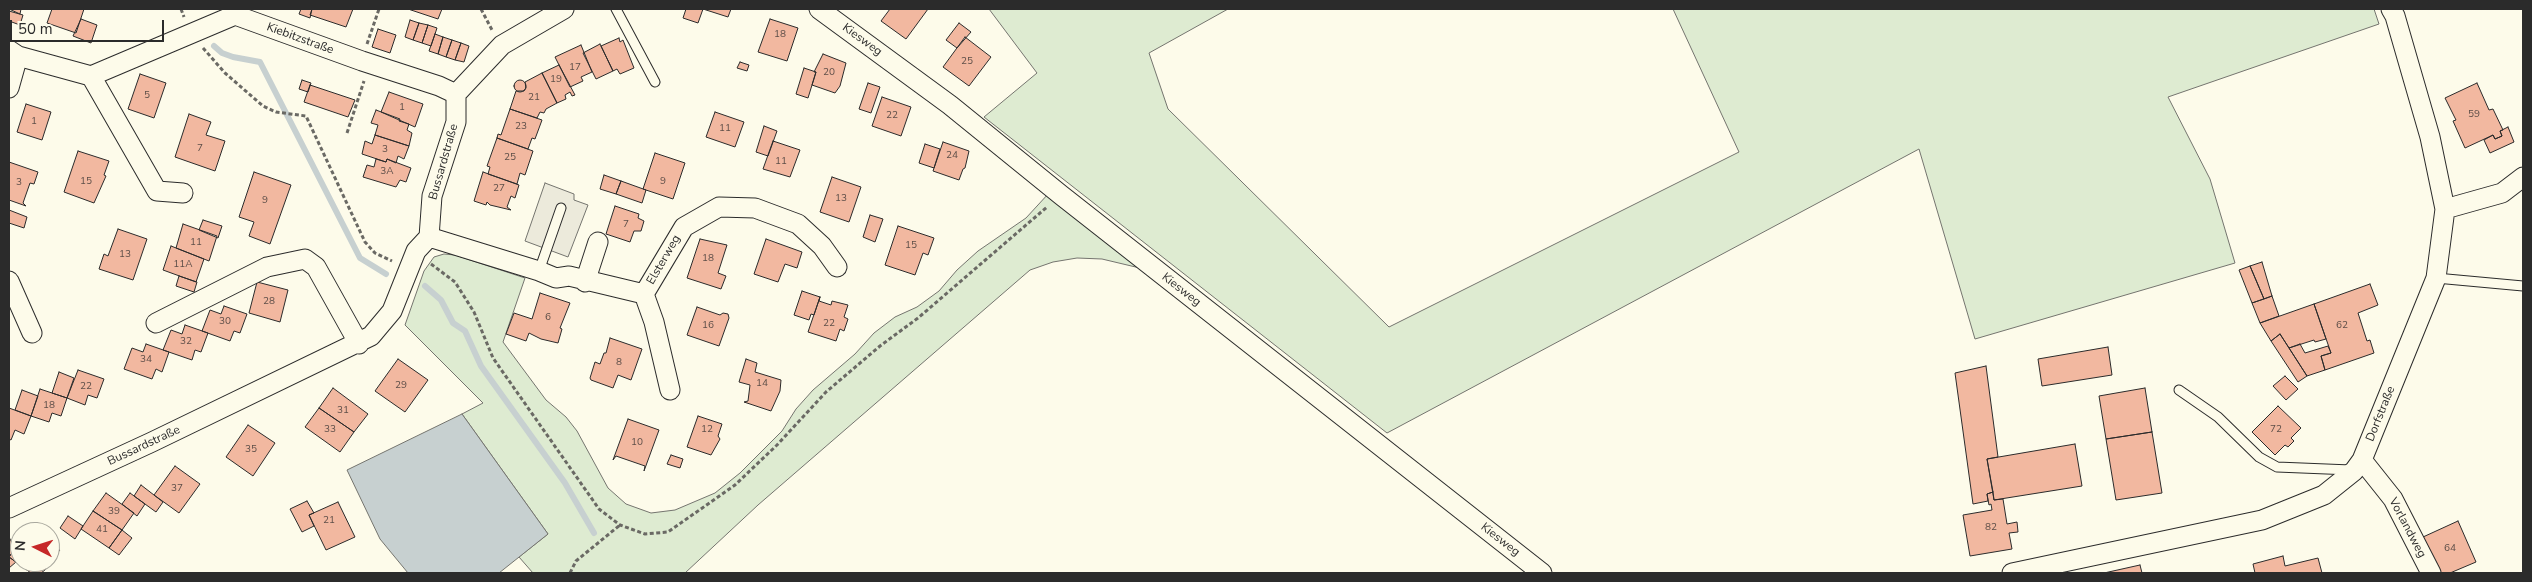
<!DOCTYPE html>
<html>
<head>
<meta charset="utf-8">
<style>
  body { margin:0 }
  #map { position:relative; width:2532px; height:582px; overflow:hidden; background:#fdfbea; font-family:"Nunito Sans",sans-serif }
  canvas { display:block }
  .frame { position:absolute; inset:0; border:10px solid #2b2b2b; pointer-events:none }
  .north { position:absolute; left:10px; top:522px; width:50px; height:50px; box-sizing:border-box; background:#fdfbea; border:1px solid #a9a89e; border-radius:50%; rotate:275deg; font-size:14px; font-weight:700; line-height:20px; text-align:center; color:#2b2b2b }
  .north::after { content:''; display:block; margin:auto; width:18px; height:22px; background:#c62828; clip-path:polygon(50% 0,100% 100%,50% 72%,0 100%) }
  .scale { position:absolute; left:10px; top:20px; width:154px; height:22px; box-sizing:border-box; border:2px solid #2b2b2b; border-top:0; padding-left:6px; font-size:15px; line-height:18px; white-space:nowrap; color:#2b2b2b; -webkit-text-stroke:4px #fdfbea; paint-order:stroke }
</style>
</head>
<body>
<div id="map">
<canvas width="2532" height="582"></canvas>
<div class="frame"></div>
<div class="north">N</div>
<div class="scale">50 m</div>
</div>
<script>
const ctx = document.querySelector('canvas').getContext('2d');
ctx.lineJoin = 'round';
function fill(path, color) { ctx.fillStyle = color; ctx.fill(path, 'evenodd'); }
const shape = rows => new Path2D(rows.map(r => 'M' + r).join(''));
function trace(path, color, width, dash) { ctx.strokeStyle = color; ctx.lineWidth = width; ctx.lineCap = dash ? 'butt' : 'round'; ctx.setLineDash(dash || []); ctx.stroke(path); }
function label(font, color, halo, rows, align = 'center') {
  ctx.font = font + ' "Nunito Sans",sans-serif'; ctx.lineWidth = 4; ctx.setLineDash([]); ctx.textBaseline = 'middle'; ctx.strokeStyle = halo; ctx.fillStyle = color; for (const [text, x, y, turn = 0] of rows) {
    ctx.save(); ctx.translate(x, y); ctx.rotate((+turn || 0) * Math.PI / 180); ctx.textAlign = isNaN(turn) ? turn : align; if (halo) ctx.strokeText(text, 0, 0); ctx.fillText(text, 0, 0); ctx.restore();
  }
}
const green = shape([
  [989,9,1228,9,1149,53,1168,109,1389,327,1739,152,1673,9,2374,9,2379,24,2168,97,2210,179,2235,263,1975,339,1919,149,1387,433,984,117,1037,73,989,9],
  [1049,193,1144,269,1102,259,1077,258,1053,262,1030,270,758,505,685,573,533,573,519,557,548,534,462,414,483,403,405,325,424,271,434,257,444,254,455,255,525,278,503,342,546,400,566,417,577,431,608,488,626,504,651,513,675,510,715,493,740,473,782,431,796,409,813,390,855,354,874,333,895,317,917,307,939,291,957,270,978,251,1026,218,1049,193]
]);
const parking = shape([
  [545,183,574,194,574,200,588,205,568,257,525,241,545,183]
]);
const water = shape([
  [462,414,548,534,499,573,408,573,380,539,347,470,462,414]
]);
const stream = shape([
  [214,46,222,53,233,57,260,62,360,258,386,274],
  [425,286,441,300,453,323,465,331,481,366,565,483,594,533]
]);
const building = shape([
  [9,9,21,9,20,14,9,9],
  [52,9,84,9,76,33,47,23,52,9],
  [301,9,312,9,310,18,299,14,301,9],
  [312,9,353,9,346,27,310,15,312,9],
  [408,9,442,9,438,19,408,9],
  [686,9,703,9,698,23,683,18,686,9],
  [703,9,731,9,728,17,703,9],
  [890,9,928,9,906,39,881,21,890,9],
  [9,11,23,15,20,25,9,21,9,11],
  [81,19,97,25,91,43,73,36,81,19],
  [770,19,798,28,787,61,758,52,770,19],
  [410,20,419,23,413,40,405,37,410,20],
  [419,23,428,25,422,43,413,40,419,23],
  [959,23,971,32,957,48,946,40,959,23],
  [428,25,437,28,431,46,422,43,428,25],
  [378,29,396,35,390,53,372,47,378,29],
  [435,34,443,37,438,54,429,51,435,34],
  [443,37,452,40,446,57,438,54,443,37],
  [965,37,991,57,969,86,943,67,965,37],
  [619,38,620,42,623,40,634,68,620,74,617,69,613,71,601,46,619,38],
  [452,40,461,43,455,60,446,57,452,40],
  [461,43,469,46,464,62,455,60,461,43],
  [600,44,613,71,596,79,583,53,600,44],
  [581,45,592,72,581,77,583,81,570,87,555,57,581,45],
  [823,54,846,63,840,86,835,93,812,85,816,72,814,72,823,54],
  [740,62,749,65,747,71,737,68,740,62],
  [559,65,575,95,572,96,570,92,565,95,566,99,557,103,542,73,559,65],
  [804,68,816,72,808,98,796,94,804,68],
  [542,73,557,103,546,109,544,113,540,112,537,118,510,109,516,91,524,91,526,88,525,82,542,73],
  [140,74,166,83,154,118,128,109,140,74],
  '514 86a6 6 0 1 1 12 0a6 6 0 1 1-12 0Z',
  [302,80,311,83,308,92,299,89,302,80],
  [868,83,880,87,871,113,859,109,868,83],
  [2477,83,2489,110,2493,109,2503,130,2500,131,2502,136,2495,139,2493,135,2465,148,2453,121,2456,120,2445,98,2477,83],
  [310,85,355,100,348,117,304,102,310,85],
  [389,92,423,104,415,127,381,112,389,92],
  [882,97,911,107,901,136,872,126,882,97],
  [26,104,51,112,42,140,17,132,26,104],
  [510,109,542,120,535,139,532,138,528,149,497,138,498,134,501,135,510,109],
  [376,110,400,119,399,121,409,124,407,130,412,133,409,146,375,135,378,125,371,123,376,110],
  [715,112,744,122,735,147,706,137,715,112],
  [189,114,211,122,206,135,225,141,215,171,175,157,189,114],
  [764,126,777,131,768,156,756,152,764,126],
  [2508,127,2514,142,2490,153,2484,140,2493,135,2495,139,2502,136,2500,131,2508,127],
  [375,135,409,146,404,159,398,156,396,163,387,159,386,162,362,154,365,141,372,144,375,135],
  [497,138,533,151,525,175,520,173,517,184,488,174,490,167,487,166,497,138],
  [773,141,800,150,790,177,763,169,773,141],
  [943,142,969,151,965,168,963,169,959,180,933,171,943,142],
  [925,144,940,149,934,168,919,163,925,144],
  [78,151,109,161,104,175,106,176,94,203,64,192,78,151],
  [655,153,685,163,673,199,643,189,655,153],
  [376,159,386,162,387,159,411,168,406,182,400,180,396,187,363,177,367,165,374,167,376,159],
  [9,162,38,172,34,184,30,183,23,203,26,206,9,200,9,162],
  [254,172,291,185,270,244,249,236,254,222,239,217,254,172],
  [483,172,519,185,515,198,511,196,507,207,511,210,490,205,487,202,486,205,474,201,483,172],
  [604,175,621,181,616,194,600,189,604,175],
  [832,177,861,187,849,222,820,212,832,177],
  [621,181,646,190,642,203,616,194,621,181],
  [615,206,639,214,638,218,644,221,641,231,634,231,630,242,606,234,615,206],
  [9,210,27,217,24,228,9,223,9,210],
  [870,215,883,219,875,242,863,237,870,215],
  [203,220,222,226,218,238,199,230,203,220],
  [183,224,217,236,209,261,176,248,183,224],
  [898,226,934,238,928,255,923,253,915,275,885,265,898,226],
  [118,229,147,239,133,280,99,269,104,254,108,256,118,229],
  [700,239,727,245,718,273,726,276,721,289,687,278,700,239],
  [766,239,802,252,797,268,785,264,778,282,754,274,766,239],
  [171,246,204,259,196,282,163,270,171,246],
  [2262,262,2272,296,2264,299,2250,266,2262,262],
  [2250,266,2264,299,2252,303,2239,270,2250,266],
  [179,276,197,282,194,292,176,286,179,276],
  [257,282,288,290,280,322,249,313,257,282],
  [2370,284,2378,305,2358,313,2367,341,2370,340,2374,353,2325,370,2321,356,2331,353,2314,304,2370,284],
  [802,291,820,297,814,315,811,314,809,320,794,315,802,291],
  [540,293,570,303,560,328,562,329,558,343,541,339,529,333,526,341,506,334,514,313,532,319,540,293],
  [2272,296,2279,316,2260,323,2252,303,2272,296],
  [820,297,819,301,831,305,832,301,848,305,844,317,848,319,844,331,840,329,836,341,808,332,820,297],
  [2314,304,2326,339,2315,342,2314,340,2289,348,2280,334,2271,341,2260,323,2314,304],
  [224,306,247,314,240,333,234,331,230,341,202,331,210,310,221,314,224,306],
  [697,307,720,315,723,313,728,314,729,318,719,346,687,335,697,307],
  [185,325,208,333,201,352,195,350,192,360,163,350,171,330,182,334,185,325],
  [2280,334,2307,376,2298,382,2271,341,2280,334],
  [610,338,642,349,631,380,618,375,613,388,591,380,590,378,595,362,600,364,604,353,606,353,610,338],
  [146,344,169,352,162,372,156,369,152,379,124,369,132,348,143,352,146,344],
  [2300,344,2305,353,2328,346,2331,353,2321,356,2325,370,2307,376,2289,348,2300,344],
  [2108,347,2112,375,2042,386,2038,359,2108,347],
  [398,359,428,380,405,412,375,391,398,359],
  [746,359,757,363,755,372,781,380,780,391,771,411,744,402,748,401,750,385,739,382,746,359],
  [1986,366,1998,457,1987,459,1993,492,1987,494,1988,501,1973,504,1955,373,1986,366],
  [78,370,104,379,97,398,88,395,85,405,67,398,78,370],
  [59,372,74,378,67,398,52,393,59,372],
  [2285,376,2298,389,2286,400,2273,386,2285,376],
  [333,388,368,414,354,432,319,408,333,388],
  [2145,388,2152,432,2106,439,2099,396,2145,388],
  [40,389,67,398,61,416,52,413,49,422,31,416,40,389],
  [22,390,38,396,31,416,15,410,22,390],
  [2278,406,2301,428,2291,438,2294,441,2288,447,2285,445,2275,455,2252,432,2278,406],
  [9,408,31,416,24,434,15,430,11,440,9,439,9,408],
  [319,408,354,432,340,452,305,427,319,408],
  [698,416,722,424,718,436,720,439,711,455,687,447,698,416],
  [628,419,659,430,644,471,645,466,616,456,613,460,628,419],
  [248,425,275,443,253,476,226,457,248,425],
  [2152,432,2162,493,2116,500,2106,439,2152,432],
  [2075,444,2082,486,1994,500,1987,459,2075,444],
  [671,455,683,459,680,468,667,464,671,455],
  [175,466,200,484,179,513,154,495,175,466],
  [141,485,163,502,156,512,134,496,141,485],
  [1993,492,1994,500,2003,499,2007,524,2017,522,2018,532,2009,533,2012,549,1970,556,1963,515,1992,510,1991,504,1989,505,1987,494,1993,492],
  [106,493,134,513,122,530,93,511,106,493],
  [130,493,145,504,137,516,122,504,130,493],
  [307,501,314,513,309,515,314,526,302,532,290,509,307,501],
  [338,502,355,537,326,550,309,515,338,502],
  [93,511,122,530,109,548,81,529,93,511],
  [68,516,83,526,75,539,60,528,68,516],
  [2458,521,2476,562,2450,573,2440,573,2423,537,2458,521],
  [122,530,132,538,119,555,109,548,122,530],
  [9,537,15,549,9,557,16,562,9,568,9,537],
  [20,542,20,562,49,562,45,570,41,573,31,573,9,557,20,542],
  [50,543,60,550,50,561,50,543],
  [2283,556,2285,566,2318,558,2322,573,2255,573,2253,564,2283,556],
  [2140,565,2142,573,2104,573,2140,565]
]);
const path = shape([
  [181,9,184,17],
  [481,9,492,30],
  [367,44,379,9],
  [203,48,225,73,263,106,276,112,306,116,365,242,375,253,392,261],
  [347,133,364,81],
  [431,264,455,282,474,312,493,358,599,509,620,525,645,534,668,532,735,485,777,445,826,392,880,346,918,318,1047,207],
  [570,573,576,561,620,525]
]);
const lane = shape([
  [616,9,655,82],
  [539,271,561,208],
  [2436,278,2523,286],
  [2179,390,2218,417,2259,457,2277,467,2351,470]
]);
const street = shape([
  [819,9,950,105,1061,195,1542,573],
  [9,50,18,56,91,76,235,15,362,61,439,86,456,94],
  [91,76,157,191,183,193],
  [9,88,18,56],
  [2445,209,2502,193,2523,177],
  [429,237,539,271,556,278,569,276,644,294,654,322,670,390],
  [9,281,32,333],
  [585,282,598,242],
  [644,294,684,227,719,207,755,208,798,224,822,246,837,267],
  [156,323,267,267,305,259,316,267,359,344],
  [2362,460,2393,499,2431,573],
  [9,508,152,442,371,336,392,311,416,251,429,237,432,196,456,122,456,94,502,45,564,9],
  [2012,573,2262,520,2324,495,2354,471,2362,460,2436,278,2445,209,2430,137,2395,16,2391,9]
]);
const numberNames = [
  ["18",780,35],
  ["25",967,62],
  ["17",575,68],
  ["20",829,73],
  ["19",556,80],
  ["5",147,96],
  ["21",534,98],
  ["1",402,108],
  ["59",2474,115],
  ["22",892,116],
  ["1",34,122],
  ["23",521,127],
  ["11",725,129],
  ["7",200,149],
  ["3",385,150],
  ["24",952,156],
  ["25",510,158],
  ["11",781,162],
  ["3A",387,172],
  ["15",86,182],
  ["9",663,182],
  ["3",19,183],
  ["27",499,189],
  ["13",841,199],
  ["9",265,201],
  ["7",626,225],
  ["11",196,243],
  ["15",911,246],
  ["13",125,255],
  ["18",708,259],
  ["11A",183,265],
  ["28",269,302],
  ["6",548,318],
  ["30",225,322],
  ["22",829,324],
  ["16",708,326],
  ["62",2342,326],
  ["32",186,342],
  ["34",146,360],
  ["8",619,363],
  ["14",762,384],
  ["29",401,386],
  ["22",86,387],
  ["18",49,406],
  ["31",343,411],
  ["33",330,430],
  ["12",707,430],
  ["72",2276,430],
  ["10",637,443],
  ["35",251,450],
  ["37",177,489],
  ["39",114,512],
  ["21",329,521],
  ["82",1991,528],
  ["41",102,530],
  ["64",2450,549]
];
const streetNames = [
  ["Kiebitzstraße",300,39,20],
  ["Kiesweg",862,40,36],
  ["Bussardstraße",444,162,-74],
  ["Elsterweg",664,260,-60],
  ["Kiesweg",1181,290,38],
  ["Dorfstraße",2381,414,-68],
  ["Bussardstraße",144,446,-25],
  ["Vorlandweg",2407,528,62],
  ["Kiesweg",1500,540,38]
];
fill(green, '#deebd1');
trace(green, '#74746e', 1);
fill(parking, '#eceadb');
trace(parking, '#74746e', 1);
fill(water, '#c7d0d0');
trace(water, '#74746e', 1);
trace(stream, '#c7d0d0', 6);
fill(building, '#f2b8a0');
trace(building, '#2b2b2b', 1);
trace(lane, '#2b2b2b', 11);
trace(street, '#2b2b2b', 21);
trace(path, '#6a6964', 3, [4, 2.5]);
trace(lane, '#fdfbea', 9);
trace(street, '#fdfbea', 19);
label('10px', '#5d4e48', null, numberNames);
label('12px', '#2b2b2b', '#fdfbea', streetNames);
</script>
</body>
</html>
